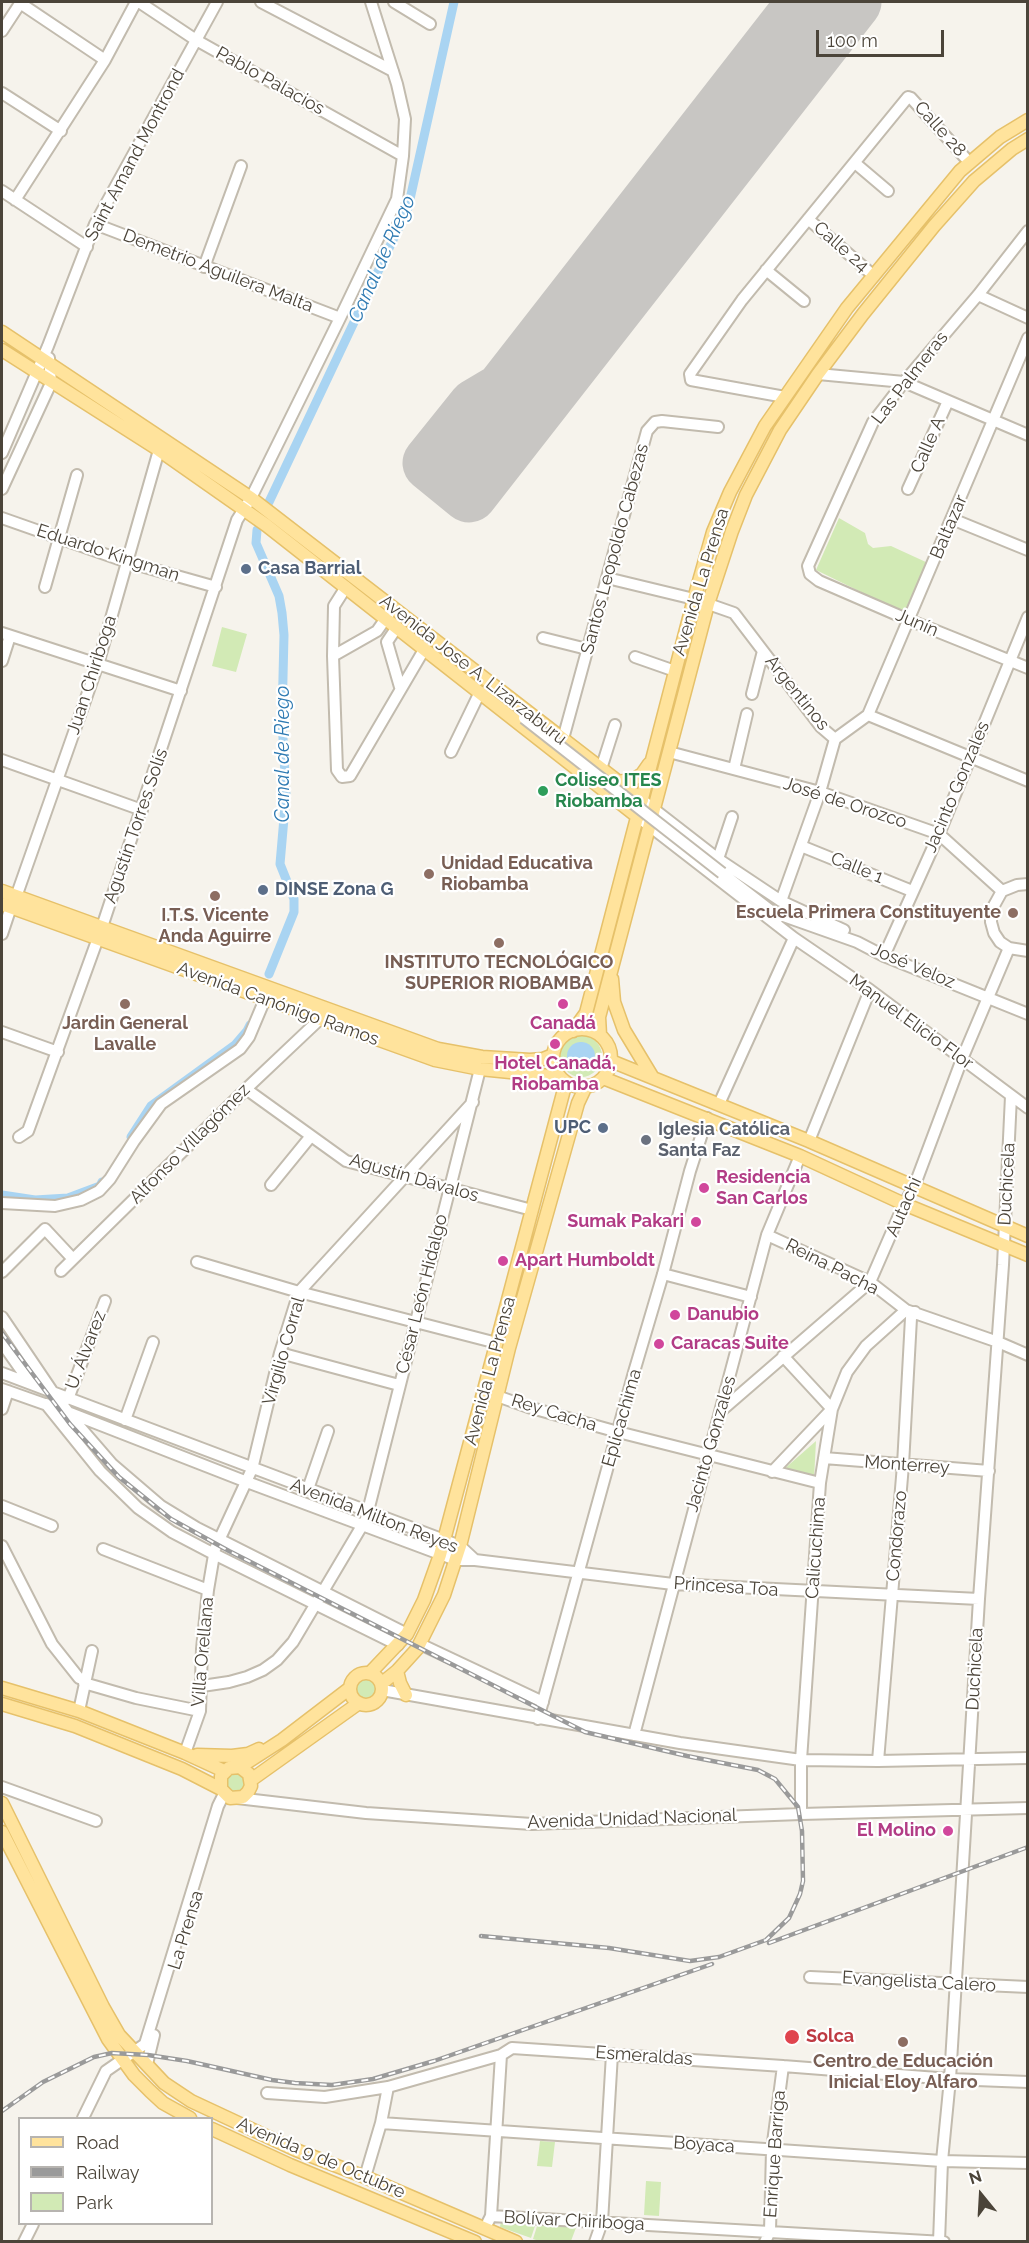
<!DOCTYPE html>
<html>
<head>
<meta charset="utf-8">
<style>
  body { margin:0 }
  #map { position:relative; width:1029px; height:2243px; overflow:hidden; background:#f6f3ec; font-family:Raleway,sans-serif }
  canvas { display:block }
  .frame { position:absolute; inset:0; border:3px solid #4b4439; pointer-events:none }
  .legend { position:absolute; left:18px; top:2117px; width:195px; height:108px; box-sizing:border-box; background:#fff; border:2px solid #b7b4b0; margin:0; padding:8px 10px; list-style:none; font-size:18px; color:#4b4439 }
  .legend li { display:flex; align-items:center; gap:12px; height:30px }
  .legend b { width:30px; border:2px solid #b7b4b0 }
  .north { position:absolute; left:951px; top:2165px; width:60px; height:60px; -webkit-text-stroke:4px #fff; paint-order:stroke; rotate:342deg; font-size:16px; font-weight:700; line-height:24px; text-align:center; color:#4b4439 }
  .north::after { content:''; display:block; margin:auto; width:21px; height:27px; background:#4b4439; clip-path:polygon(50% 0,100% 100%,50% 72%,0 100%) }
  .scale { position:absolute; left:816px; top:30px; width:128px; height:27px; box-sizing:border-box; border:3px solid #4b4439; border-top:0; padding-left:8px; font-size:18px; line-height:21px; white-space:nowrap; color:#4b4439; -webkit-text-stroke:4px #fff; paint-order:stroke }
</style>
</head>
<body>
<div id="map">
<canvas width="1029" height="2243"></canvas>
<div class="frame"></div>
<ul class="legend">
<li><b style="height:8px;background:#ffe39c"></b>Road</li>
<li><b style="height:8px;background:#9a9a9a"></b>Railway</li>
<li><b style="height:16px;background:#d2eab5"></b>Park</li>
</ul>
<div class="north">N</div>
<div class="scale">100 m</div>
</div>
<script>
const ctx = document.querySelector('canvas').getContext('2d');
ctx.lineJoin = 'round';
function fill(path, color) { ctx.fillStyle = color; ctx.fill(path, 'evenodd'); }
const shape = rows => new Path2D(rows.map(r => 'M' + r).join(''));
function trace(path, color, width, dash) { ctx.strokeStyle = color; ctx.lineWidth = width; ctx.lineCap = dash ? 'butt' : 'round'; ctx.setLineDash(dash || []); ctx.stroke(path); }
function label(font, color, halo, rows, align = 'center') {
  ctx.font = font + ' Raleway,sans-serif'; ctx.lineWidth = 4.5; ctx.setLineDash([]); ctx.textBaseline = 'middle'; ctx.strokeStyle = halo; ctx.fillStyle = color; for (const [text, x, y, turn = 0] of rows) {
    ctx.save(); ctx.translate(x, y); ctx.rotate((+turn || 0) * Math.PI / 180); ctx.textAlign = isNaN(turn) ? turn : align; if (halo) ctx.strokeText(text, 0, 0); ctx.fillText(text, 0, 0); ctx.restore();
  }
}
const green = shape([
  [839,518,865,533,868,544,873,548,891,546,928,563,908,615,816,570],
  [222,627,247,634,236,672,212,666],
  '560 1056a21 21 0 1 1 42 0a21 21 0 1 1-42 0Z',
  [816,1441,814,1479,783,1470],
  '352 1689a13 13 0 1 1 26 0a13 13 0 1 1-26 0Z',
  [230,1770,245,1774,245,1790,229,1794,222,1779],
  [540,2141,555,2142,552,2167,537,2166],
  [646,2181,661,2182,659,2216,644,2215],
  [501,2221,536,2223,531,2238,500,2227],
  [538,2223,577,2225,571,2241,539,2241,533,2239]
]);
const water = shape([
  '567 1056a14 14 0 1 1 28 0a14 14 0 1 1-28 0Z'
]);
const canal = shape([
  [269,502,408,208,454,2],
  [257,530,256,543,279,596,282,613,284,635,282,719,286,795,280,864,294,899,294,912,269,974],
  [131,1137,151,1106,235,1045,247,1031,250,1025],
  [2,1195,35,1200,68,1198,100,1186,102,1182]
]);
const runway = shape([
  [806,2,503,391,476,407,431,463,469,494,853,2]
]);
const minor = shape([
  [139,2,196,40,403,156],
  [261,2,393,71],
  [394,2,430,24],
  [20,3,105,60],
  [2,31,21,2],
  [2,93,61,131],
  [855,163,888,191],
  [2,191,87,247],
  [15,200,105,60,136,2],
  [808,219,874,276],
  [95,224,340,318],
  [1028,231,978,295,904,382,873,422,808,566,810,574,819,581,909,620,1028,668],
  [204,267,241,166],
  [766,270,804,301],
  [978,295,1028,318],
  [818,374,904,382,1028,435],
  [785,397,691,380,690,374,742,300,908,97,911,98,969,162],
  [2,453,48,346,95,224,217,2],
  [2,489,51,383,49,358],
  [908,489,948,401],
  [2,518,127,562,216,587],
  [952,519,1028,550],
  [607,578,694,599,734,613,821,727,835,739],
  [45,587,77,475],
  [346,587,334,606,333,656,337,770,342,777,350,776,425,648],
  [397,627,387,642,400,687],
  [2,633,181,691],
  [543,638,587,649],
  [333,656,377,631,393,608],
  [635,657,675,671],
  [2,661,10,636],
  [752,694,763,651],
  [868,715,1028,338],
  [868,715,1028,781],
  [563,739,647,431,655,422,662,421,718,427],
  [835,739,868,715],
  [451,752,480,692],
  [669,752,820,792,939,834,1002,891],
  [2,760,142,810],
  [601,769,615,725],
  [734,769,747,714],
  [642,800,718,859,781,901,844,930],
  [638,817,794,938,870,990,1028,1108],
  [801,846,912,891],
  [718,859,732,817],
  [722,873,779,917],
  [1028,884,1017,885,1002,891,991,911,991,922,994,933,1000,942,1009,948,1028,951],
  [16,897,98,664,159,450],
  [781,901,820,792,835,739],
  [775,913,857,942,884,956,1028,1014],
  [2,934,11,907],
  [884,956,939,834,1028,617],
  [2,1032,58,1052],
  [246,1089,346,1161,532,1210],
  [719,1104,794,938],
  [19,1137,28,1131,102,927,237,520,251,498,340,318,397,199,403,156,405,119,397,84,371,2],
  [809,1141,870,990],
  [271,1185,311,1136],
  [2,1203,55,1206,81,1200,99,1191,110,1179,134,1141,161,1104,240,1049,249,1037,265,999],
  [767,1235,870,1282,906,1310,998,1342,1028,1355],
  [197,1262,299,1292,497,1343],
  [61,1271,246,1089,320,1019],
  [2,1272,45,1229,73,1259],
  [663,1274,751,1297],
  [2,1317,54,1394,80,1427,112,1464,161,1506,197,1528,407,1634],
  [2,1343,31,1384],
  [280,1353,399,1385],
  [783,1356,832,1409],
  [2,1373,460,1546,475,1560],
  [2,1389,70,1413,247,1482,456,1560,475,1560,673,1584,979,1599],
  [497,1396,528,1407,618,1432,820,1483],
  [68,1399,105,1301],
  [46,1404,100,1471,138,1508,172,1532,214,1554,398,1645],
  [2,1409,8,1391],
  [722,1410,870,1282,904,1204,914,1187,962,1059,1009,948],
  [125,1420,153,1342],
  [824,1458,989,1471],
  [772,1472,832,1409],
  [308,1489,328,1431],
  [2,1506,52,1526],
  [2,1546,52,1644,79,1678,85,1679],
  [103,1549,208,1590],
  [420,1644,543,1702],
  [84,1683,136,1698,200,1711],
  [202,1686,229,1682,247,1677,263,1670,277,1660,293,1642,366,1519,480,1069],
  [382,1690,680,1743,801,1760,878,1761,1028,1758],
  [79,1711,92,1651],
  [538,1719,634,1372,663,1274,690,1171,707,1118],
  [634,1735,767,1235,800,1156],
  [185,1753,200,1711,202,1649,208,1590,215,1549,252,1469,280,1353,299,1292,473,1102],
  [878,1761,903,1465,911,1318,915,1312],
  [2,1787,96,1821],
  [237,1798,366,1813,532,1824,801,1814,1028,1808],
  [801,1814,801,1760,820,1483,832,1409,847,1372,866,1346,906,1310],
  [810,1977,1028,1987],
  [147,2064,154,2035],
  [267,2093,325,2097,388,2087,501,2055,512,2048,783,2066,950,2079,1028,2082],
  [83,2118,106,2071,145,2044,218,1806,224,1794],
  [381,2123,942,2161,1028,2163],
  [365,2177,381,2123,388,2087],
  [491,2216,944,2242],
  [488,2222,491,2216,501,2055],
  [24,2242,33,2224],
  [595,2242,602,2222,612,2054],
  [765,2242,770,2231,772,2150,783,2066],
  [939,2242,942,2161,950,2079,979,1599,1003,1265,1011,1096]
]);
const major = shape([
  [2,332,251,498,642,800],
  [2,350,159,450,266,525,638,817],
  [618,782,634,779,642,774,649,764],
  [2,891,438,1049,482,1057,530,1060,543,1059,553,1055],
  [2,904,435,1060,480,1069,560,1077],
  [612,979,614,1002,624,1030,653,1078],
  '553 1058a29 29 0 1 1 58 0a29 29 0 1 1-58 0Z',
  [573,1031,586,1013,694,599,713,532,730,492,765,426,847,308,960,171,1000,137,1028,120],
  [600,1035,599,1017,708,604,732,531,746,495,780,430,818,374,863,314,934,226,974,181,1012,149,1028,139],
  [611,1061,809,1141,1028,1236],
  [603,1078,800,1156,904,1204,1028,1255],
  [397,1671,400,1683,406,1695],
  [370,1673,407,1634,424,1600,440,1555,566,1082],
  '350 1689a16 16 0 1 1 32 0a16 16 0 1 1-32 0Z',
  [381,1684,397,1671,417,1649,444,1595,460,1546,509,1348,578,1103,586,1086],
  [2,1688,79,1711,185,1753,224,1771],
  [2,1704,75,1726,182,1769,221,1789,230,1798,243,1797,248,1792,251,1786,249,1774,240,1767,229,1768,221,1776,221,1789],
  [197,1755,232,1756,248,1754,259,1749],
  [240,1767,282,1740,350,1688],
  [251,1780,359,1703],
  [2,1803,103,2007,119,2035,164,2083,191,2101,296,2150,365,2177,516,2242],
  [2,1832,108,2039,134,2075,150,2091,163,2103,190,2118],
  [212,2129,290,2165,475,2242]
]);
const rail = shape([
  [2,1333,70,1424,119,1477,171,1519,229,1551,585,1732,687,1756,758,1770,775,1779,798,1807,802,1831,803,1881,800,1894,789,1918,766,1940,719,1957,690,1961,609,1948,481,1936],
  [769,1943,1028,1847],
  [2,2111,43,2082,94,2057,112,2053,148,2055,187,2061,272,2080,295,2083,332,2085,373,2079,434,2061,712,1964]
]);
const minorBridge = shape([
  [524,718,722,873]
]);
const markers = [
  [246,569,6,"#5c6f8a"],
  [543,791,6,"#2e9e5b"],
  [429,874,6,"#8d6e63"],
  [263,890,6,"#5c6f8a"],
  [215,896,6,"#8d6e63"],
  [1013,913,6,"#8d6e63"],
  [499,943,6,"#8d6e63"],
  [125,1004,6,"#8d6e63"],
  [563,1004,6,"#d1479c"],
  [555,1044,6,"#d1479c"],
  [603,1128,6,"#5c6f8a"],
  [646,1140,6,"#6b7280"],
  [704,1188,6,"#d1479c"],
  [696,1222,6,"#d1479c"],
  [503,1261,6,"#d1479c"],
  [675,1315,6,"#d1479c"],
  [659,1344,6,"#d1479c"],
  [948,1831,6,"#d1479c"],
  [792,2037,8,"#e0444e"],
  [903,2042,6,"#8d6e63"]
];
const streetNames = [
  ["Pablo Palacios",270,81,29],
  ["Calle 28",940,129,48],
  ["Saint Amand Montrond",135,155,-62],
  ["Calle 24",841,247,41],
  ["Demetrio Aguilera Malta",218,271,21],
  ["Las Palmeras",910,378,-52],
  ["Calle A",928,445,-66],
  ["Baltazar",949,527,-67],
  ["Santos Leopoldo Cabezas",615,549,-75],
  ["Eduardo Kingman",108,553,18],
  ["Avenida La Prensa",701,582,-73],
  ["Junín",917,623,23],
  ["Avenida Jose A. Lizarzaburu",473,670,38],
  ["Juan Chiriboga",92,675,-72],
  ["Argentinos",797,693,51],
  ["Jacinto Gonzales",957,787,-67],
  ["José de Orozco",845,803,18],
  ["Agustín Torres Solís",136,826,-71],
  ["Calle 1",857,868,22],
  ["José Veloz",913,966,23],
  ["Avenida Canónigo Ramos",278,1004,20],
  ["Manuel Elicio Flor",911,1022,36],
  ["Alfonso Villagómez",190,1144,-45],
  ["Agustín Dávalos",414,1178,16],
  ["Duchicela",1007,1184,-87],
  ["Autachi",904,1207,-66],
  ["Reina Pacha",832,1267,27],
  ["César León Hidalgo",422,1294,-76],
  ["U. Álvarez",86,1350,-69],
  ["Virgilio Corral",284,1351,-74],
  ["Avenida La Prensa",490,1371,-75],
  ["Rey Cacha",554,1413,17],
  ["Eplicachima",622,1418,-74],
  ["Jacinto Gonzales",711,1444,-74],
  ["Monterrey",907,1465,4],
  ["Avenida Milton Reyes",374,1516,21],
  ["Condorazo",897,1536,-85],
  ["Calicuchima",816,1548,-86],
  ["Princesa Toa",726,1587,4],
  ["Villa Orellana",203,1652,-85],
  ["Duchicela",975,1669,-87],
  ["Avenida Unidad Nacional",632,1819,-2],
  ["La Prensa",186,1930,-73],
  ["Evangelista Calero",919,1982,3],
  ["Esmeraldas",644,2056,4],
  ["Boyaca",704,2145,4],
  ["Enrique Barriga",775,2154,-86],
  ["Avenida 9 de Octubre",321,2158,23],
  ["Bolívar Chiriboga",574,2221,3]
];
const serviceNames = [
  ["Casa Barrial",258,569],
  ["DINSE Zona G",275,890],
  ["UPC",591,1128,"right"]
];
const leisureNames = [
  ["Coliseo ITES",555,781],
  ["Riobamba",555,802]
];
const educationNames = [
  ["Unidad Educativa",441,864,"left"],
  ["Riobamba",441,885,"left"],
  ["Escuela Primera Constituyente",1001,913,"right"],
  ["I.T.S. Vicente",215,916],
  ["Anda Aguirre",215,937],
  ["INSTITUTO TECNOLÓGICO",499,963],
  ["SUPERIOR RIOBAMBA",499,984],
  ["Jardin General",125,1024],
  ["Lavalle",125,1045],
  ["Centro de Educación",903,2062],
  ["Inicial Eloy Alfaro",903,2083]
];
const hotelNames = [
  ["Canadá",563,1024,"center"],
  ["Hotel Canadá,",555,1064,"center"],
  ["Riobamba",555,1085,"center"],
  ["Residencia",716,1178],
  ["San Carlos",716,1199],
  ["Sumak Pakari",684,1222,"right"],
  ["Apart Humboldt",515,1261],
  ["Danubio",687,1315],
  ["Caracas Suite",671,1344],
  ["El Molino",936,1831,"right"]
];
const worshipNames = [
  ["Iglesia Católica",658,1130],
  ["Santa Faz",658,1151]
];
const healthNames = [
  ["Solca",806,2037]
];
const waterNames = [
  ["Canal de Riego",382,259,-66],
  ["Canal de Riego",283,754,-90]
];
fill(green, '#d2eab5');
fill(water, '#a9d4f2');
trace(canal, '#a9d4f2', 9);
trace(runway, '#c8c6c3', 57);
trace(minor, '#c2bbae', 14);
trace(major, '#e6c16a', 15);
trace(minor, '#fff', 10);
trace(major, '#ffe39c', 12);
trace(rail, '#9a9a9a', 4.5);
trace(rail, '#fff', 2, [7]);
trace(minorBridge, '#c2bbae', 14, []);
trace(minorBridge, '#fff', 10);
for (const [x, y, r, color] of markers) { const dot = new Path2D(); dot.arc(x, y, r, 0, 2 * Math.PI); ctx.fillStyle = color; ctx.fill(dot); trace(dot, '#fff', 2); }
label('18px', '#4b4439', '#fff', streetNames);
label('bold 18px', '#4e5e75', '#fff', serviceNames, 'left');
label('bold 18px', '#27864d', '#fff', leisureNames, 'left');
label('bold 18px', '#785e54', '#fff', educationNames);
label('bold 18px', '#b23c85', '#fff', hotelNames, 'left');
label('bold 18px', '#5b616d', '#fff', worshipNames, 'left');
label('bold 18px', '#be3a42', '#fff', healthNames, 'left');
label('italic 20px', '#2e7ab2', '#fff', waterNames);
</script>
</body>
</html>
